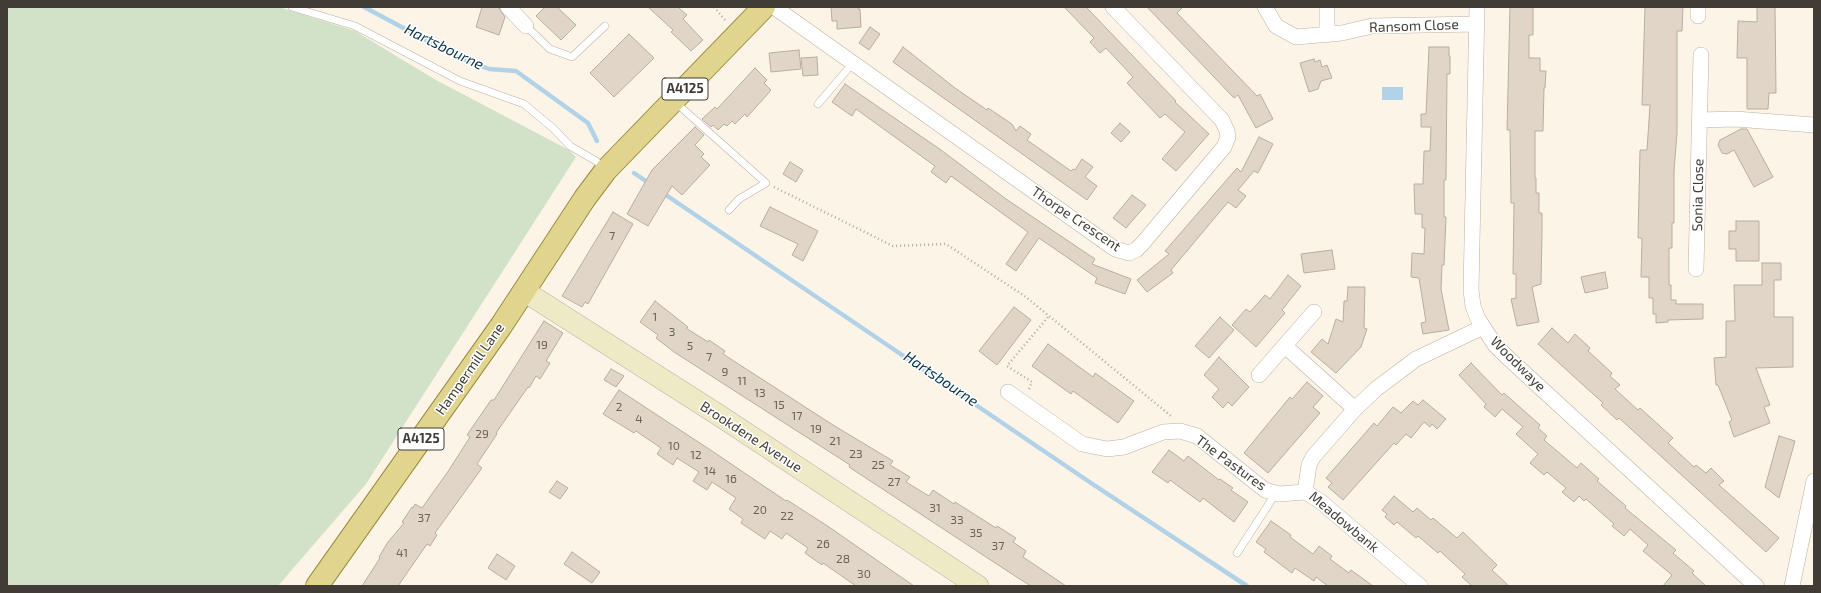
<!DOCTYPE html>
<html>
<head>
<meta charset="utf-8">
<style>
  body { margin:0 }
  #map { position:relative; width:1821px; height:593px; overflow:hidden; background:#fdf4e8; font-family:"Exo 2",sans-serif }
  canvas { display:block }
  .frame { position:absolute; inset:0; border:8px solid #413c36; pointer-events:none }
</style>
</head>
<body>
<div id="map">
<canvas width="1821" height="593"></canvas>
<div class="frame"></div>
</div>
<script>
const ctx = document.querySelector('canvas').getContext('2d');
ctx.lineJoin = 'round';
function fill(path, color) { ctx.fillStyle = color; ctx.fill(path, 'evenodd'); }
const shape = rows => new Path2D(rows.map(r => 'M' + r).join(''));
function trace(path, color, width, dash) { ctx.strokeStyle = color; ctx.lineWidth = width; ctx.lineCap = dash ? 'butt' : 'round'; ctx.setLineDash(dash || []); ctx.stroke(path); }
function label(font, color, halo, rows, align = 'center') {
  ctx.font = font + ' "Exo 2",sans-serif'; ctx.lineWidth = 3; ctx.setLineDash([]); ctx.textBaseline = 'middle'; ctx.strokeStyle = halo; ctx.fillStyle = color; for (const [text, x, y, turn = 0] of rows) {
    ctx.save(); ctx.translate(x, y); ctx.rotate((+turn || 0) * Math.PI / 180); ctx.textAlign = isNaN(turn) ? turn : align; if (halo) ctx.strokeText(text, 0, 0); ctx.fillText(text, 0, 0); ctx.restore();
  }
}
const green = shape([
  [7,7,279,7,355,31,436,80,569,150,576,157,366,484,278,586,7,586]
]);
const water = shape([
  [1382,87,1403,87,1403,100,1382,100]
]);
const stream = shape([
  [364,7,458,57,489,69,516,71,588,123,597,141],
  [634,173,650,184],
  [663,193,1091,483,1247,586]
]);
const building = shape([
  [482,7,499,7,500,10,505,17,499,35,476,27,482,7],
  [545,7,557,7,576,25,561,40,536,16,545,7],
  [648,7,678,7,687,15,683,19,703,40,691,51,671,32,673,30,648,7],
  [831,7,858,7,858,9,860,9,861,27,837,29,837,21,832,21,831,7],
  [1064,7,1086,7,1176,101,1175,102,1209,134,1176,171,1162,159,1185,132,1165,114,1160,118,1127,83,1133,77,1106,48,1100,53,1090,42,1094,38,1064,7],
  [1147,7,1183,7,1177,13,1257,96,1260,94,1273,119,1256,128,1238,95,1234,98,1147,7],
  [1510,7,1533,7,1533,35,1529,35,1529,58,1540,58,1540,71,1546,71,1545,88,1544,88,1543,131,1535,131,1535,178,1536,178,1536,193,1539,193,1539,213,1542,213,1542,233,1541,284,1532,287,1539,322,1517,326,1511,299,1516,298,1516,274,1513,274,1514,203,1511,203,1510,130,1507,130,1510,7],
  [1645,7,1683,7,1682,31,1677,31,1677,133,1674,171,1674,223,1672,223,1672,248,1669,248,1669,285,1671,285,1671,300,1676,300,1676,304,1703,304,1703,319,1668,320,1668,322,1656,323,1656,314,1653,314,1653,298,1649,298,1649,277,1641,277,1642,238,1638,238,1640,150,1647,150,1650,105,1642,105,1645,7],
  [1757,7,1775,7,1776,93,1769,93,1768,109,1747,109,1747,58,1737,58,1738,21,1757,22,1757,7],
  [870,27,880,34,869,50,859,43,870,27],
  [629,34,654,58,614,97,590,73,629,34],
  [903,47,955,88,987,110,988,108,1012,124,1016,131,1020,126,1031,134,1027,140,1071,171,1073,169,1075,170,1082,159,1093,167,1085,177,1097,186,1087,200,893,62,903,47],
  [1429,47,1449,47,1449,56,1450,56,1450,74,1447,74,1446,180,1444,180,1444,217,1446,217,1444,265,1442,265,1441,289,1449,330,1423,334,1421,323,1426,322,1419,278,1411,277,1412,253,1424,254,1425,228,1422,228,1422,214,1415,214,1414,184,1423,184,1424,151,1430,151,1431,127,1421,127,1421,114,1426,114,1429,47],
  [799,50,801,69,771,72,769,53,799,50],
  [817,57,818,75,803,76,801,58,817,57],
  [1314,59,1315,62,1320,60,1322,67,1327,65,1332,78,1321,81,1318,89,1309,92,1300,63,1314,59],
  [755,68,767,80,764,83,771,90,766,96,747,117,745,114,735,124,732,121,727,126,724,124,718,130,713,125,711,127,702,119,715,107,717,109,755,68],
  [845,84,941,150,1006,199,1095,259,1092,264,1131,279,1125,294,1095,283,1097,278,1039,238,1016,271,1006,264,1028,232,951,176,946,183,931,172,935,166,856,109,852,116,832,102,845,84],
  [1120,123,1130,132,1121,142,1111,133,1120,123],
  [695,127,704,135,695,145,704,154,701,157,710,165,682,195,672,186,648,226,627,214,652,170,695,127],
  [1741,129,1747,129,1773,177,1754,187,1734,150,1727,154,1722,153,1718,145,1720,140,1741,129],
  [1259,137,1273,144,1258,173,1254,171,1238,190,1246,196,1236,208,1228,202,1171,270,1173,273,1147,292,1137,280,1169,254,1165,251,1237,168,1241,172,1259,137],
  [790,162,803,170,796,182,783,174,790,162],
  [1132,195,1146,205,1126,228,1113,218,1132,195],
  [770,207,818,231,803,261,792,255,798,244,760,226,770,207],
  [613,212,633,224,588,304,585,302,582,307,562,296,613,212],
  [1736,221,1759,221,1759,261,1736,261,1736,249,1729,249,1729,231,1736,231,1736,221],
  [1332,250,1335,269,1304,273,1301,254,1332,250],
  [1762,263,1781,263,1781,280,1774,280,1774,317,1793,317,1793,367,1756,368,1770,405,1764,407,1770,423,1734,437,1729,422,1732,420,1718,385,1716,385,1714,358,1726,357,1726,321,1735,321,1734,285,1762,285,1762,263],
  [1605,272,1608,288,1585,293,1581,277,1605,272],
  [1288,275,1301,286,1282,310,1285,313,1256,347,1232,325,1246,309,1250,312,1265,295,1270,299,1288,275],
  [1348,287,1365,287,1364,328,1367,329,1361,347,1336,373,1311,352,1322,339,1328,344,1336,319,1343,322,1344,301,1347,301,1348,287],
  [655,301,688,327,686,328,708,342,709,340,725,351,723,354,833,425,893,461,890,465,910,477,906,482,929,496,933,490,954,504,955,502,996,528,997,526,1016,538,1013,542,1026,551,1023,557,1066,586,1031,586,1018,578,849,467,850,465,674,352,656,338,658,335,640,322,655,301],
  [1014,307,1031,320,997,365,979,351,1014,307],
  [1220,317,1234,330,1209,358,1195,346,1220,317],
  [544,321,563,333,546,361,550,363,540,379,536,376,529,388,528,387,496,433,497,434,477,464,482,468,435,533,437,535,430,546,427,544,398,586,362,586,380,558,379,557,388,542,404,523,402,522,412,507,413,508,415,504,422,508,449,470,470,437,467,435,491,400,494,400,544,321],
  [1552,328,1568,343,1575,334,1590,348,1588,351,1612,373,1610,376,1620,385,1615,389,1638,410,1640,408,1673,438,1668,443,1694,467,1696,465,1706,473,1711,468,1724,481,1719,485,1779,538,1766,552,1619,418,1617,420,1601,405,1603,403,1538,344,1552,328],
  [1048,344,1093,377,1095,373,1134,401,1118,423,1073,391,1071,394,1032,366,1048,344],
  [1219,357,1249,387,1232,406,1228,402,1223,408,1212,397,1219,389,1204,375,1219,357],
  [1471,363,1502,395,1504,393,1540,425,1538,428,1547,436,1544,440,1577,468,1581,463,1599,479,1597,481,1626,506,1625,508,1676,550,1673,553,1694,571,1692,573,1706,586,1663,586,1672,575,1643,551,1648,545,1630,529,1624,536,1612,526,1614,524,1586,499,1584,501,1579,496,1574,502,1562,492,1566,488,1547,472,1544,475,1530,463,1538,454,1516,434,1523,427,1502,409,1495,417,1484,407,1486,404,1459,375,1471,363],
  [611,369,624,376,616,387,604,380,611,369],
  [1307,382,1323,396,1313,407,1320,413,1268,473,1244,453,1290,397,1292,399,1307,382],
  [619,390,709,449,786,501,787,500,829,527,914,586,856,586,823,563,822,565,805,553,808,548,786,533,782,539,770,531,765,539,741,523,743,519,729,509,736,498,712,482,707,490,693,481,699,472,677,458,673,465,657,454,661,448,636,431,634,433,603,414,619,390],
  [1423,400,1446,419,1437,429,1432,424,1430,427,1424,422,1411,438,1406,434,1396,445,1394,443,1343,500,1328,487,1332,483,1326,478,1374,423,1377,426,1393,407,1401,413,1413,401,1418,405,1423,400],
  [1779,436,1795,441,1779,498,1765,487,1779,436],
  [1169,450,1184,461,1188,456,1219,480,1220,479,1233,488,1231,490,1248,502,1234,522,1203,498,1200,502,1170,480,1168,483,1152,472,1169,450],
  [557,481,568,488,560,499,549,492,557,481],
  [1394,496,1413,512,1417,508,1431,520,1433,518,1457,538,1463,532,1497,565,1492,570,1509,586,1472,586,1462,577,1465,574,1440,551,1438,553,1418,536,1416,538,1397,522,1394,525,1385,517,1387,514,1382,510,1394,496],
  [1271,521,1291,535,1290,537,1313,554,1319,546,1332,556,1330,559,1349,573,1351,570,1373,586,1328,586,1316,577,1314,581,1295,568,1292,573,1264,552,1266,549,1256,542,1271,521],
  [572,552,600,572,592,583,564,564,572,552],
  [497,554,515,566,506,580,488,568,497,554]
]);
const path = shape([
  [714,7,725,20],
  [774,187,893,246,946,244,1026,297,1171,416],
  [1029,389,1032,382,1007,366,1049,316]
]);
const lane = shape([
  [292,7,355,26,460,81,524,104,554,129,570,146,596,161,605,169],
  [526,26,550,49,572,57,605,26],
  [675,102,766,183,739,199,729,210],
  [818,104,853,63],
  [1237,553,1269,504,1275,493]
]);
const street = shape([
  [508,7,526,26],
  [774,7,1115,249,1129,253,1136,250,1142,244,1224,147,1228,137,1227,131,1222,120,1113,7],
  [1265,7,1276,26,1296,37,1342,33,1372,26,1477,24],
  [1477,7,1471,290,1473,306,1478,319,1495,345,1506,356,1756,586],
  [1698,16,1698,7],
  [1327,35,1327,7],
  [1700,120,1735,119,1814,125],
  [1696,269,1701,55],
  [1285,346,1355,409],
  [1259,375,1314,312],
  [1008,392,1082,444,1107,449,1124,447,1163,432,1180,431,1197,436,1265,490,1279,494,1305,492],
  [1305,492,1309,465,1313,457,1355,409,1376,389,1416,359,1483,327],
  [1305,492,1320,501,1420,586],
  [1792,586,1814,481]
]);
const secondary = shape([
  [524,291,717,414,978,586]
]);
const primary = shape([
  [317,586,501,326,585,198,606,170,764,7]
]);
const numberNames = [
  ["7",612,236],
  ["1",655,317],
  ["3",672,332],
  ["19",542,345],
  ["5",690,346],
  ["7",709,357],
  ["9",725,372],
  ["11",742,381],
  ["13",760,393],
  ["15",779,405],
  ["2",619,407],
  ["17",797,416],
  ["4",639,419],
  ["19",816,429],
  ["29",482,434],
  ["21",835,441],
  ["10",674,446],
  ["23",856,454],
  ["12",696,455],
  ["25",878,465],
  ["14",710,471],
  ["16",731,479],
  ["27",894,482],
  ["31",935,508],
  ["20",760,510],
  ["22",787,516],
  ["37",424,518],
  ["33",957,520],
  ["35",976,533],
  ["26",823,544],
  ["37",998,546],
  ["41",402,553],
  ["28",843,559],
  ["30",864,574]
];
const shields = [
  [685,89,46],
  [421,439,46]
];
const shieldNames = [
  ["A4125",685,89],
  ["A4125",421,439]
];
const streetNames = [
  ["Ransom Close",1414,26,-2],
  ["Sonia Close",1698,195,-89],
  ["Thorpe Crescent",1076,219,34],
  ["Woodwaye",1518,364,45],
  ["Hampermill Lane",470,369,-55],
  ["Brookdene Avenue",751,437,33],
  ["The Pastures",1231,463,36],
  ["Meadowbank",1344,522,40]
];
const waterNames = [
  ["Hartsbourne",444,47,26],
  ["Hartsbourne",941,379,34]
];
fill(green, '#d1e2c9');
fill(water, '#b1d2e7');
trace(stream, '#b1d2e7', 4.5);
fill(building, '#e0d5c6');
trace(building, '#b8ad9f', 1);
trace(lane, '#bcb1a2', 8);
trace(street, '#bcb1a2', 16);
trace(secondary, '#bcb1a2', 22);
trace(primary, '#9b8d3e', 24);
trace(path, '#b1a9a0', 2.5, [1, 3]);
trace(lane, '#fff', 7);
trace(street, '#fff', 15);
trace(secondary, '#efeac6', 21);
trace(primary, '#e0d48e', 22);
label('12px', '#69625a', null, numberNames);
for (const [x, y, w] of shields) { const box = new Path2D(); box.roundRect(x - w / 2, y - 11, w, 22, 3); ctx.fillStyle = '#fff'; ctx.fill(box); trace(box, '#413c36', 1); }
label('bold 13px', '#413c36', null, shieldNames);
label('14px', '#413c36', '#fff', streetNames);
label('italic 15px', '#07344a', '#fff', waterNames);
</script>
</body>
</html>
